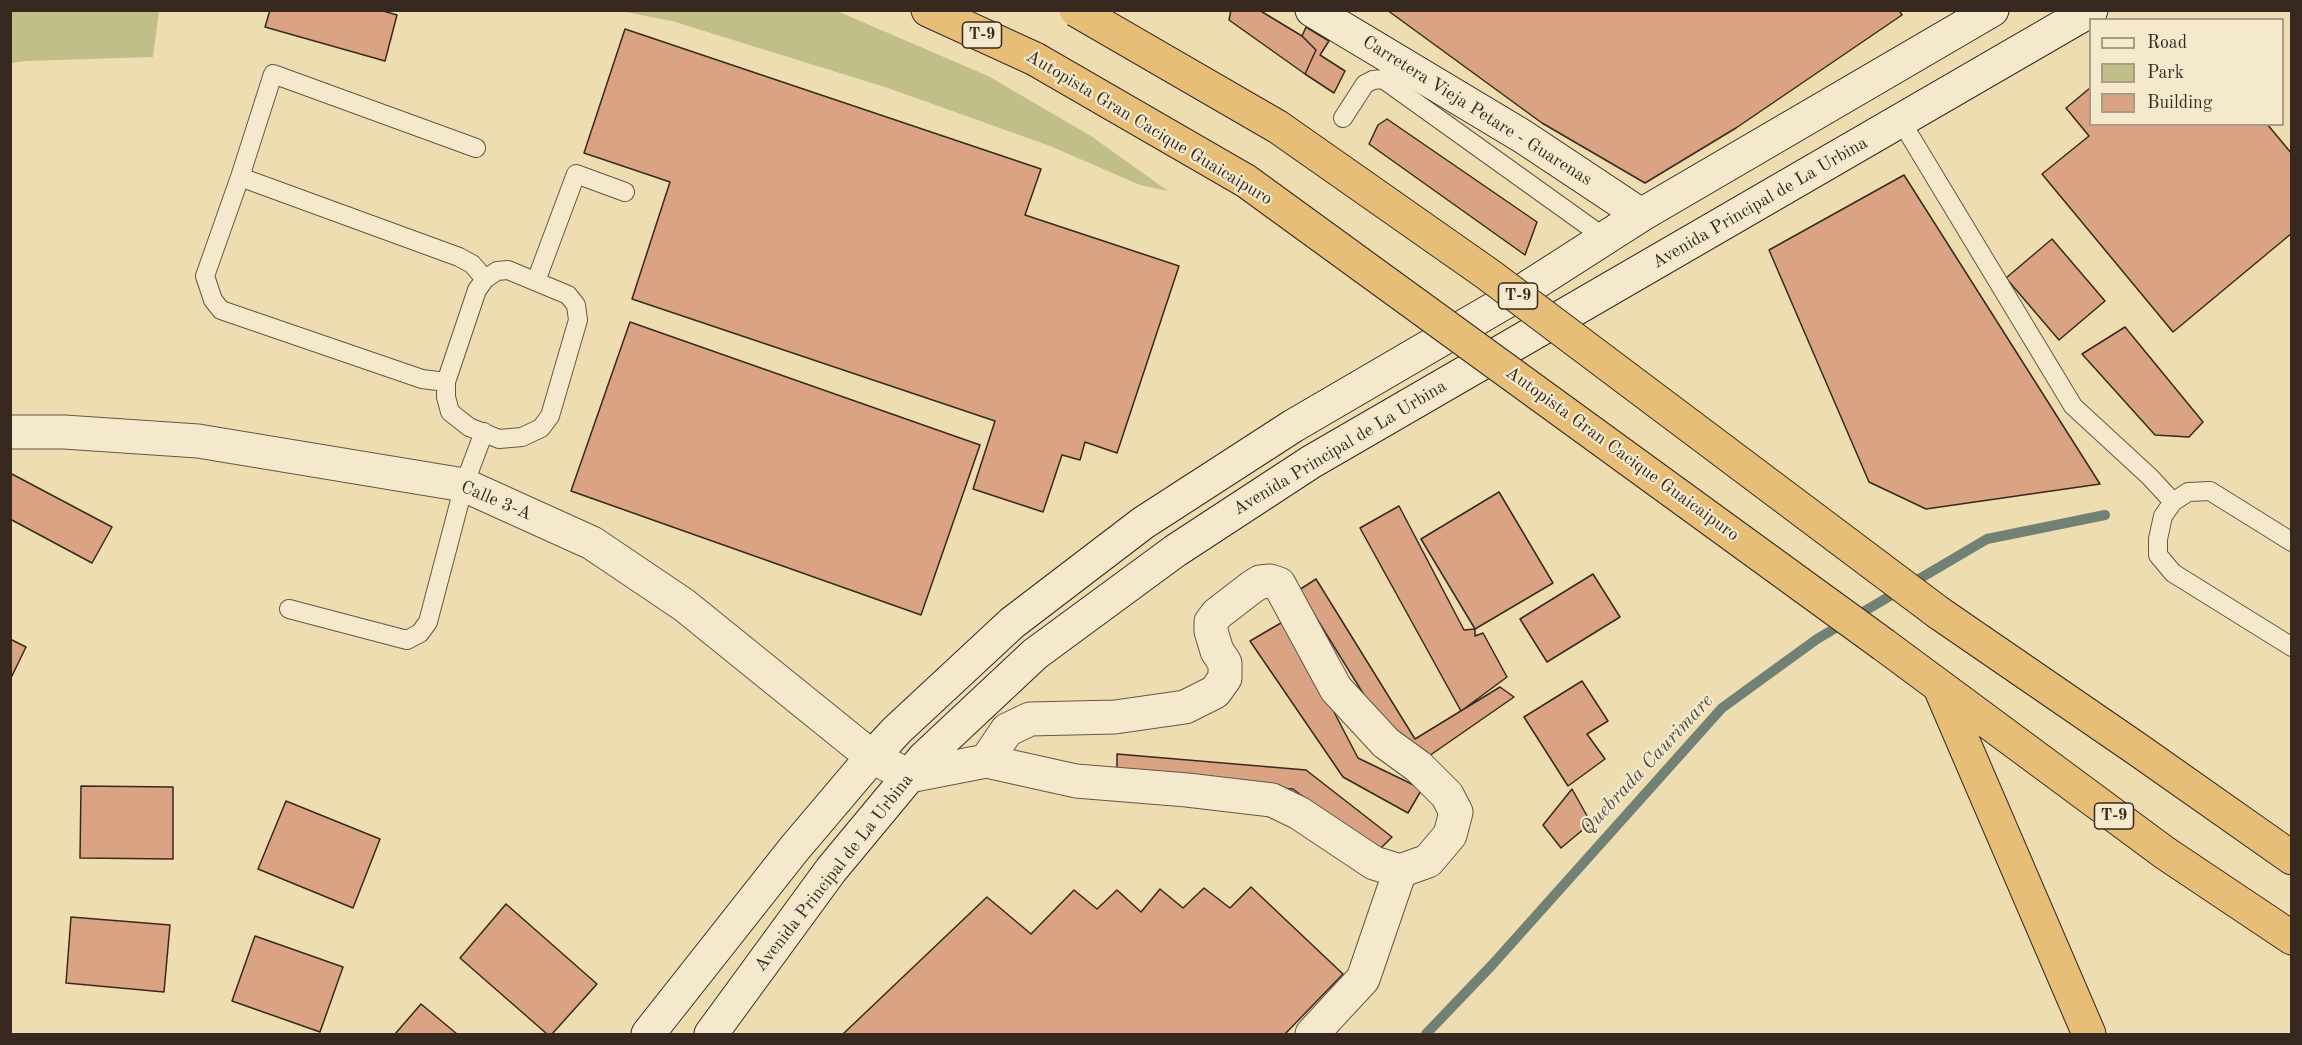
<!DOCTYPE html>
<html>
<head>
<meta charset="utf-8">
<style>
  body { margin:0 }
  #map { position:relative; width:2302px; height:1045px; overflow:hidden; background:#eeddb0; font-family:"Old Standard TT",serif }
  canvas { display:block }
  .frame { position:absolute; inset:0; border:12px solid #382920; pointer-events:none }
  .legend { position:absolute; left:2089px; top:18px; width:195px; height:108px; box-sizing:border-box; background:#f4e9cc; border:2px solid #a99c87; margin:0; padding:8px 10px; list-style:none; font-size:18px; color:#382920 }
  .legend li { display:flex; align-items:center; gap:12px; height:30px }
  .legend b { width:30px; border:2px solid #a99c87 }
</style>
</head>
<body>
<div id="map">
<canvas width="2302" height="1045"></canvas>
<div class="frame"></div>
<ul class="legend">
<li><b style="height:8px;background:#f4e9cc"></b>Road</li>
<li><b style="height:16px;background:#bfbf87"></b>Park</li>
<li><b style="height:16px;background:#d9a384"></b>Building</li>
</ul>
</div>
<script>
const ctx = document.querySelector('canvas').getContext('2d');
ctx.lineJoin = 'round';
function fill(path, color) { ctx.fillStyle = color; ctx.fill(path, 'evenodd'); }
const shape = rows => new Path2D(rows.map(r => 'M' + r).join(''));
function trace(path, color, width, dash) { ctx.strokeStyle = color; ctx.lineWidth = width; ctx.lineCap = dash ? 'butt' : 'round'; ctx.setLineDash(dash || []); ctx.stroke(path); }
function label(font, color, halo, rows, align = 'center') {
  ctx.font = font + ' "Old Standard TT",serif'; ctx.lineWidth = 4.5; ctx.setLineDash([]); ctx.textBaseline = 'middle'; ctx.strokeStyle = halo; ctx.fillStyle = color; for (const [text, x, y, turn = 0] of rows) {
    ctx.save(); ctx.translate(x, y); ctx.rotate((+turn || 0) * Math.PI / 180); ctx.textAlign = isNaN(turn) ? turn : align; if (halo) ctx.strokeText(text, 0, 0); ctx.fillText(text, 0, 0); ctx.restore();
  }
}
const green = shape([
  [11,10,159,11,153,57,26,61,11,63],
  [621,11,837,11,988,76,1091,136,1168,191,1140,185,1050,146,888,88,672,21]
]);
const stream = shape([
  [1426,1034,1492,965,1722,708,1817,639,1987,539,2105,515]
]);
const building = shape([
  [270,10,380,10,397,15,385,61,265,27,270,10],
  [1231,10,1259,10,1302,36,1316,50,1305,74,1229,20,1231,10],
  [1387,10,1899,10,1902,15,1736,128,1645,183,1542,123,1387,10],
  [1306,27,1329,41,1320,55,1345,71,1334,93,1305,74,1316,50,1302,36,1306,27],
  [625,29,1041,169,1025,215,1179,266,1117,453,1085,442,1080,460,1062,455,1043,512,973,489,995,421,632,299,670,182,584,153,625,29],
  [2090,88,2090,124,2267,124,2292,154,2292,233,2173,332,2042,174,2089,136,2066,108,2090,88],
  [1387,119,1537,222,1525,255,1369,144,1378,125,1387,119],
  [1904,175,2100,484,1926,509,1869,482,1769,250,1904,175],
  [2052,239,2105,301,2059,340,2006,278,2052,239],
  [630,322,980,445,921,615,571,491,630,322],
  [2125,327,2203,422,2189,437,2155,435,2082,354,2125,327],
  [10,473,112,527,92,563,10,519,10,473],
  [1499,492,1553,583,1475,629,1421,539,1499,492],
  [1399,506,1464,630,1475,629,1475,636,1483,633,1507,677,1461,711,1360,528,1399,506],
  [1593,574,1620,617,1547,662,1520,619,1593,574],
  [1316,579,1415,739,1500,687,1514,697,1429,756,1400,753,1299,590,1316,579],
  [1286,620,1358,758,1422,789,1408,813,1343,777,1250,641,1286,620],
  [10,639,26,647,10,680,10,639],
  [1582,681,1608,721,1587,734,1605,759,1568,786,1524,717,1582,681],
  [1117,754,1306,770,1392,837,1376,853,1293,789,1117,779,1117,754],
  [81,786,173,787,173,859,80,858,81,786],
  [1572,789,1591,823,1561,848,1543,825,1572,789],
  [286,801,380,839,353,908,258,869,286,801],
  [1251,887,1343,974,1285,1034,843,1034,987,897,1031,934,1074,890,1097,909,1117,890,1141,912,1160,889,1183,908,1204,888,1230,908,1251,887],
  [506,904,597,984,552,1034,547,1034,460,958,506,904],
  [71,917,170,925,164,992,66,983,71,917],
  [255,936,343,967,320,1032,232,1001,255,936],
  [421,1004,457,1034,395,1034,421,1004]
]);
const lane = shape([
  [1343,118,1365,84,1373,80,1383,79,1605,238],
  [1901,121,2073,406,2150,477,2173,502,2188,492,2210,491,2292,542],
  [240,177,459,257,472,264,485,279],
  [508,270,568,295,576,305,578,320,550,416,541,428,522,437,499,439,469,427,450,412,446,397,446,382,477,290,485,279,497,271,508,270],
  [536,281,576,174,625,192],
  [446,382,422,379,221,310,213,300,205,276,240,177,273,74,476,148],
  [2173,502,2163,516,2158,539,2158,555,2173,573,2292,647],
  [289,609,407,640,420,633,428,622,464,485,484,432]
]);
const street = shape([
  [10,432,64,432,198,441,464,485,592,543,684,605,872,757,909,776,986,761,1076,781,1187,790,1272,800,1299,813,1374,863,1400,871,1428,861,1450,835,1456,812,1447,795,1419,767,1386,743,1336,689,1279,584,1270,581,1260,582,1252,587,1217,614,1211,622,1211,631,1217,651,1225,663,1225,678,1215,692,1185,707,1115,717,1030,719,1007,730,986,761],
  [1312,1034,1363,979,1400,871]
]);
const secondary = shape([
  [1312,10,1522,136,1641,215],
  [648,1034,794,849,872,757,897,730,1012,623,1143,523,1293,426,1502,304,1641,215,1992,10],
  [711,1034,831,870,924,758,1035,654,1175,551,1311,462,2091,10]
]);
const highway = shape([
  [928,10,1035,59],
  [1939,613,2137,749,2292,858],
  [1884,645,2165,853,2292,938],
  [1941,690,2089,1034]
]);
const highwayBridge = shape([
  [1076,10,1278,127,1489,275,1939,613],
  [1035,59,1246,181,1884,645]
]);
const shields = [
  [982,35,39],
  [1518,296,39],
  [2114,816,39]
];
const shieldNames = [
  ["T-9",982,35],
  ["T-9",1518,296],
  ["T-9",2114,816]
];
const streetNames = [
  ["Carretera Vieja Petare - Guarenas",1477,111,32],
  ["Autopista Gran Cacique Guaicaipuro",1149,128,31],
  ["Avenida Principal de La Urbina",1760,203,-30],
  ["Avenida Principal de La Urbina",1340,448,-31],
  ["Autopista Gran Cacique Guaicaipuro",1622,454,36],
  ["Calle 3-A",496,501,23],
  ["Avenida Principal de La Urbina",834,873,-52]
];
const waterNames = [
  ["Quebrada Caurimare",1647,765,-47]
];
fill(green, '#bfbf87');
trace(stream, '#728176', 10);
fill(building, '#d9a384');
trace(building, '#382920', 1.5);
trace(lane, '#665644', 20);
trace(street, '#665644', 35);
trace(secondary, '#382920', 35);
trace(highway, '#382920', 35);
trace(lane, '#f4e9cc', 18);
trace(street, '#f4e9cc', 33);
trace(secondary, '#f4e9cc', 33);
trace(highway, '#e7be78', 33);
trace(highwayBridge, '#382920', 35, []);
trace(highwayBridge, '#e7be78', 33);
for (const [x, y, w] of shields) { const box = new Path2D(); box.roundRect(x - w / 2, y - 13, w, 26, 4.5); ctx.fillStyle = '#f4e9cc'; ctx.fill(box); trace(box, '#382920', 1.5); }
label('bold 16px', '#382920', null, shieldNames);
label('18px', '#382920', '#f4e9cc', streetNames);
label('italic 20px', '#504e44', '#f4e9cc', waterNames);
</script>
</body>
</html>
